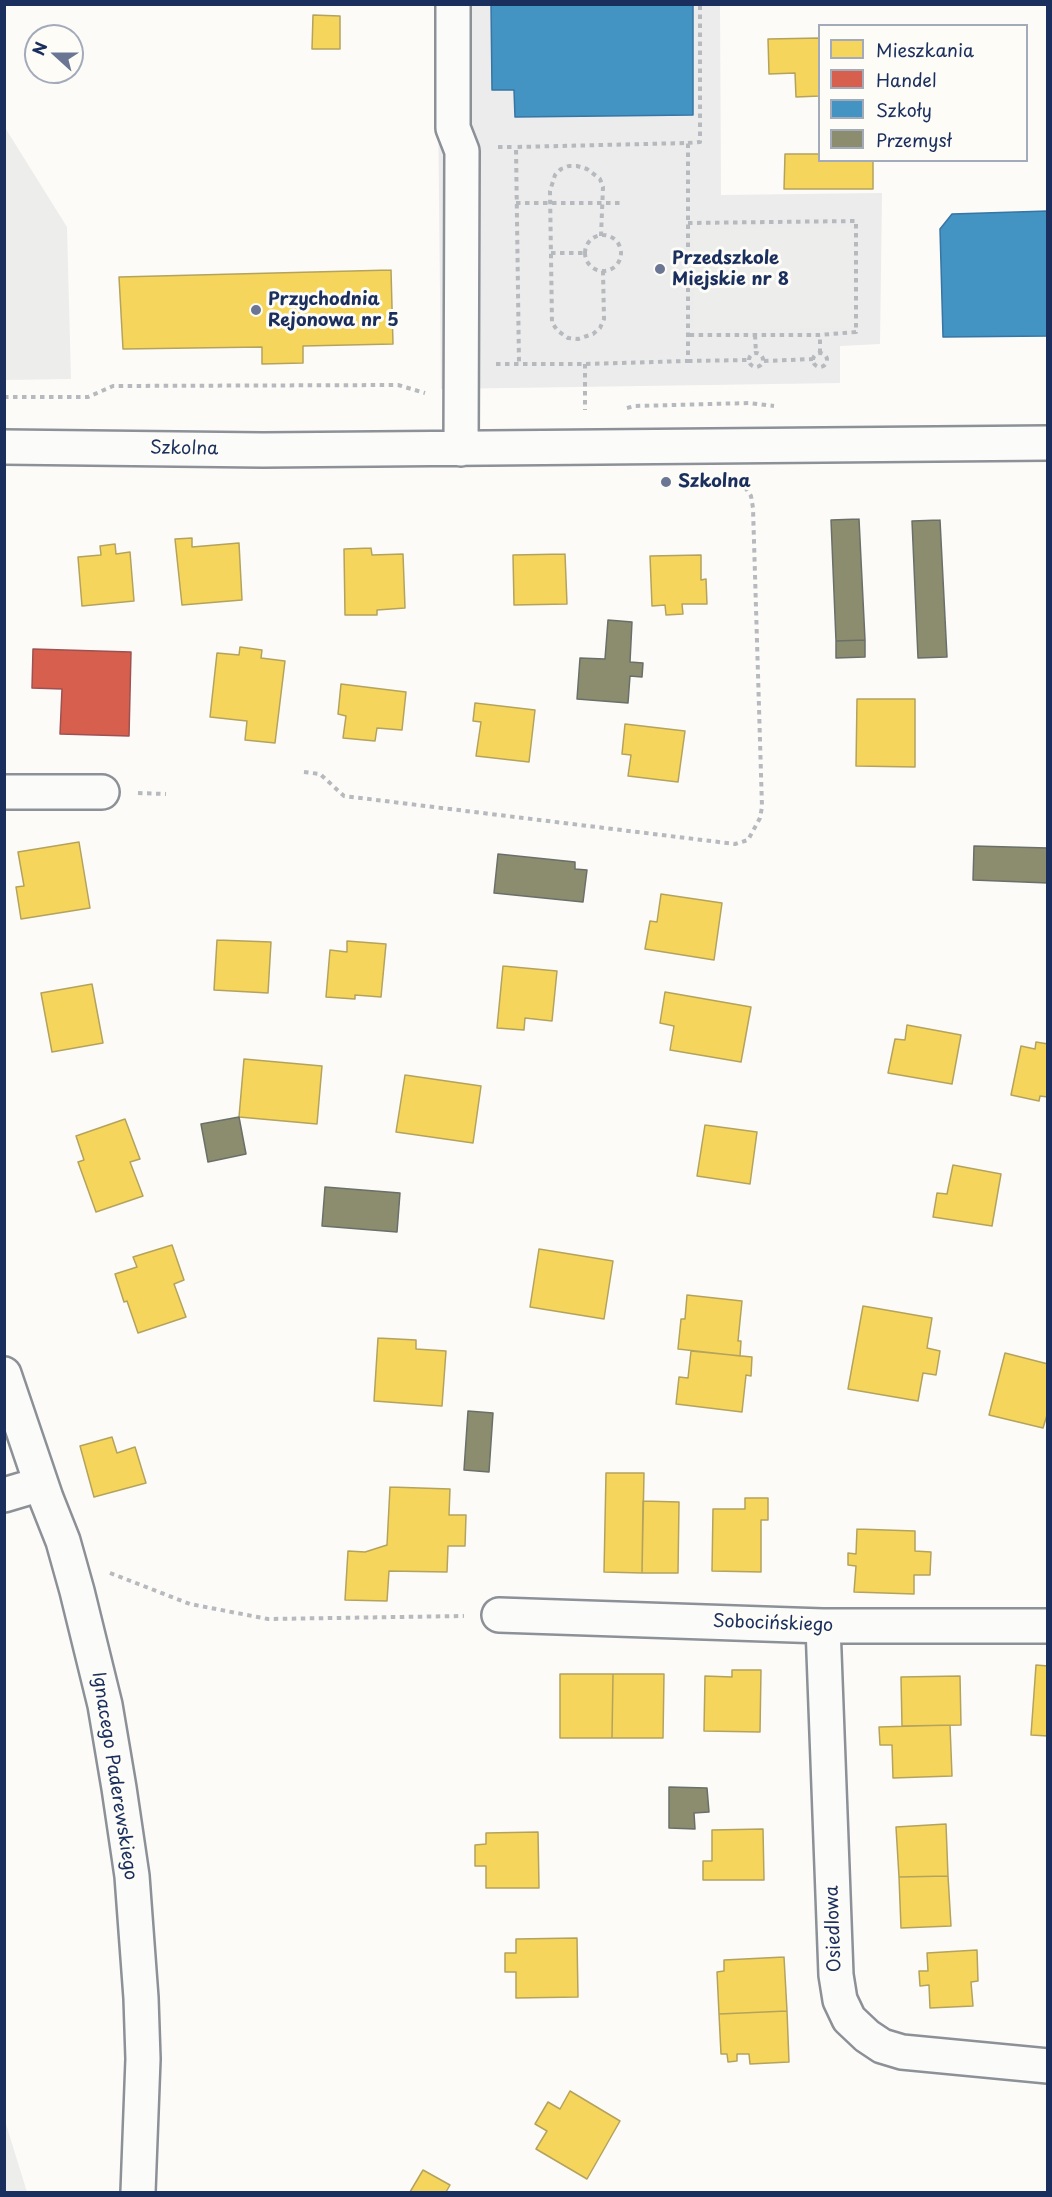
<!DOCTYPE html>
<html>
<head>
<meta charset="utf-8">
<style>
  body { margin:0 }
  #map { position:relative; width:1052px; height:2197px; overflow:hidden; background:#fcfbf8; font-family:"Playpen Sans",sans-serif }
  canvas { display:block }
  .frame { position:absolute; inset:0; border:6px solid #1b2f5e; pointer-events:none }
  .legend { position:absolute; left:818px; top:24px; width:210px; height:138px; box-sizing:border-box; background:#fdfcf7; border:2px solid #a3aaba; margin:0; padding:8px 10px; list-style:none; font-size:18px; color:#1b2f5e }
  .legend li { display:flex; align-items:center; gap:12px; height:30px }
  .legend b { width:30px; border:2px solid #a3aaba }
  .north { position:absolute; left:24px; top:24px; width:60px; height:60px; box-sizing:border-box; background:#fdfcf7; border:2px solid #a3aaba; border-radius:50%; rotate:291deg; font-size:16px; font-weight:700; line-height:24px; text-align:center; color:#1b2f5e }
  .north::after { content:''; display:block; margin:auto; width:21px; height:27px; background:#6a7694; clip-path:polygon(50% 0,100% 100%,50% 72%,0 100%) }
</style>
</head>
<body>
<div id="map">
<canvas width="1052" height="2197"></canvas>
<div class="frame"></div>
<ul class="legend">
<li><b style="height:16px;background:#f6d55c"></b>Mieszkania</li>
<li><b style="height:16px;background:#d6604d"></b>Handel</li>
<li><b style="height:16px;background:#4393c3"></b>Szkoły</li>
<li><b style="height:16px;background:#8c8c6e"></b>Przemysł</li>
</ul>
<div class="north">N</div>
</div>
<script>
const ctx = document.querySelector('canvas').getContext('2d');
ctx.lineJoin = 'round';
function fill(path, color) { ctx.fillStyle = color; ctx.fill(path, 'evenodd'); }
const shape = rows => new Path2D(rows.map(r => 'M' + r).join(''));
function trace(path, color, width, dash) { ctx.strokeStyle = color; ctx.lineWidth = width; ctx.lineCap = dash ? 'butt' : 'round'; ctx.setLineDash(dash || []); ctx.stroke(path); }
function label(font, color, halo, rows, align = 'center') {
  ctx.font = font + ' "Playpen Sans",sans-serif'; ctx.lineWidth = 6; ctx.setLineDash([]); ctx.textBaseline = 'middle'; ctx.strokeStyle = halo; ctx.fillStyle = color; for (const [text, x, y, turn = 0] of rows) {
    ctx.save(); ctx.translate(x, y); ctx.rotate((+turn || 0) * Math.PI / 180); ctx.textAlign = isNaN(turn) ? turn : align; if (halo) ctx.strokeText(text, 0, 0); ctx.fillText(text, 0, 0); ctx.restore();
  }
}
const built = shape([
  [437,5,720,5,721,195,882,193,880,344,840,346,840,383,441,389]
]);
const green = shape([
  [4,126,67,227,71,379,5,380],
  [851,227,851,328,694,330,693,229],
  [5,2121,27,2192,5,2192]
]);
const homes = shape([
  [313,15,340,16,340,49,312,49,313,15],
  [820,38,820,96,796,97,795,73,769,74,768,39,820,38],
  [785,154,820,154,820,160,873,160,873,189,784,189,785,154],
  [391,270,393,344,303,346,303,363,262,364,262,347,123,349,119,277,391,270],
  [192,538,192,547,239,543,242,600,182,605,175,539,192,538],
  [115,544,116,554,130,552,134,601,82,606,78,557,101,555,100,546,115,544],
  [371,548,372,555,403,554,405,608,377,610,377,615,345,615,344,549,371,548],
  [565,554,567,604,514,605,513,555,565,554],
  [701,555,701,580,706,579,707,604,682,604,683,614,666,615,665,605,652,606,650,556,701,555],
  [240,647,262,650,261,658,285,661,275,743,245,740,247,721,210,717,217,653,239,655,240,647],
  [341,684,406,692,402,730,377,728,375,741,343,738,346,716,338,714,341,684],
  [857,699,915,699,915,767,856,766,857,699],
  [475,703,535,710,529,762,476,756,481,722,473,721,475,703],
  [625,724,685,731,678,782,628,776,631,755,622,754,625,724],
  [79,842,90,908,21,919,16,887,24,886,18,852,79,842],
  [661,894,722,903,714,960,645,949,650,921,657,922,661,894],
  [217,940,271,942,268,993,214,990,217,940],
  [347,941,386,944,381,997,355,995,355,999,326,997,330,950,347,952,347,941],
  [503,966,557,971,552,1021,525,1018,524,1030,497,1028,503,966],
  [92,984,103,1043,52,1052,41,993,92,984],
  [665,992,751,1007,741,1062,670,1050,674,1026,660,1023,665,992],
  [907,1025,961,1035,952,1084,888,1073,895,1039,905,1040,907,1025],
  [1036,1042,1048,1044,1048,1097,1040,1096,1039,1101,1011,1095,1021,1046,1035,1049,1036,1042],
  [244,1059,322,1066,317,1124,239,1117,244,1059],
  [405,1075,481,1086,473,1143,396,1132,405,1075],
  [125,1119,140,1159,130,1162,143,1196,96,1212,78,1162,84,1160,76,1136,125,1119],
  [705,1125,757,1132,750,1184,697,1176,705,1125],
  [953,1165,1001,1174,992,1226,933,1217,937,1193,947,1194,953,1165],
  [172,1245,184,1280,174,1284,186,1317,138,1333,127,1301,124,1302,115,1274,137,1267,133,1257,172,1245],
  [539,1249,613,1261,604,1319,530,1307,539,1249],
  [687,1295,742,1301,738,1341,741,1341,740,1356,678,1349,681,1319,685,1319,687,1295],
  [863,1306,932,1318,927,1348,940,1351,936,1375,923,1373,918,1401,848,1389,863,1306],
  [378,1338,416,1340,416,1349,446,1351,442,1406,374,1401,378,1338],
  [691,1351,752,1357,751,1376,746,1375,742,1412,676,1404,679,1377,688,1378,691,1351],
  [1005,1353,1048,1364,1048,1412,1043,1428,989,1415,1005,1353],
  [112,1437,117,1453,135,1447,146,1483,94,1497,80,1446,112,1437],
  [606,1473,644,1473,642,1573,604,1572,606,1473],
  [390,1487,450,1489,449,1515,466,1515,465,1546,448,1546,447,1572,389,1571,387,1601,345,1600,348,1551,365,1552,387,1545,390,1487],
  [745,1498,768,1498,768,1520,761,1520,761,1572,712,1571,713,1509,745,1509,745,1498],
  [643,1501,679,1502,678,1573,642,1573,643,1501],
  [857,1529,915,1531,915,1551,931,1552,930,1575,914,1575,914,1594,854,1592,856,1566,848,1565,848,1553,856,1554,857,1529],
  [1036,1665,1048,1666,1048,1736,1031,1735,1036,1665],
  [732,1670,761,1670,760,1732,704,1731,705,1676,732,1677,732,1670],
  [560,1674,613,1674,612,1738,560,1738,560,1674],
  [613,1674,664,1674,663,1738,612,1738,613,1674],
  [960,1676,961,1725,902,1726,901,1677,960,1676],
  [950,1725,952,1776,893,1778,892,1745,880,1745,879,1727,950,1725],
  [946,1824,948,1876,899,1877,896,1827,946,1824],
  [763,1829,764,1880,703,1880,703,1861,712,1861,712,1830,763,1829],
  [538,1832,539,1888,486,1888,486,1866,475,1866,475,1845,486,1844,486,1833,538,1832],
  [948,1876,951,1926,901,1928,899,1877,948,1876],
  [577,1938,578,1997,516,1998,516,1972,505,1972,505,1953,516,1953,516,1939,577,1938],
  [977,1950,978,1981,971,1982,973,2006,930,2008,929,1985,920,1986,919,1971,928,1971,927,1953,977,1950],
  [784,1957,787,2011,719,2014,717,1972,724,1971,724,1960,784,1957],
  [787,2011,789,2062,750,2064,749,2054,737,2054,737,2061,728,2062,727,2054,721,2054,719,2014,787,2011],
  [570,2091,620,2121,587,2179,536,2149,547,2131,535,2124,548,2102,560,2109,570,2091],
  [423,2170,450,2185,446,2192,410,2192,423,2170]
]);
const shops = shape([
  [33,649,131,652,129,736,60,734,62,689,32,688,33,649]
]);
const schools = shape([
  [491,4,693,4,693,115,515,117,514,90,492,90,491,4],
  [1048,211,1048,336,943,337,940,229,952,214,1048,211]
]);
const industry = shape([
  [859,519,865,640,836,641,831,520,859,519],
  [940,520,947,657,918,658,912,521,940,520],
  [608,620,632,622,630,662,643,663,642,677,630,676,628,703,577,699,580,658,605,659,608,620],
  [865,640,865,657,836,658,836,641,865,640],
  [974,846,1048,848,1048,883,973,880,974,846],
  [498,854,575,862,575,869,587,870,583,902,494,893,498,854],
  [239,1117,246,1154,208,1162,201,1124,239,1117],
  [325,1187,400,1193,397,1232,322,1226,325,1187],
  [468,1411,493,1413,489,1472,464,1470,468,1411],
  [669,1787,707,1788,709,1812,694,1813,695,1829,669,1828,669,1787]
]);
const path = shape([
  [688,143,700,142,700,4],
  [498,147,516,147],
  [516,203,622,203],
  [688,223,856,221,856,332,820,335,688,335],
  '585 253a18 18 0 1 1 36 0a18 18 0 1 1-36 0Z',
  [601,236,603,187,600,179,587,169,577,166,569,166,561,169,555,175,550,191,552,323,558,331,568,338,578,339,593,334,600,328,604,319,603,271],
  [551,253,585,253],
  [755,335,756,353],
  '749 360a7 7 0 1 1 14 0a7 7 0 1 1-14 0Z',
  [820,353,820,335],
  '813 360a7 7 0 1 1 14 0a7 7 0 1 1-14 0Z',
  [688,361,748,360],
  [764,361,813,359],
  [496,364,585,364,688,361,688,143,516,147,519,364],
  [585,364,585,410],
  [4,397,88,397,113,386,398,385,425,393],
  [627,408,635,406,749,403,774,406],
  [304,772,320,774,344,796,735,844,748,840,760,818,762,807,753,508,751,496,742,483],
  [138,793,166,794],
  [110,1573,190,1604,268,1619,464,1616]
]);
const minor = shape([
  [453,4,453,128,462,151,461,449],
  [4,447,263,450,1048,443],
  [4,792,102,792],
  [4,1374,46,1498,63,1541,77,1591,105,1705,119,1788,132,1876,141,1998,143,2059,138,2192],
  [4,1495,41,1484],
  [499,1615,823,1626,1048,1626],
  [823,1626,836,1975,840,2000,849,2019,867,2036,882,2046,902,2052,1048,2066]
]);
const markers = [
  [660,269,6,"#6a7694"],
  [256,310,6,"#6a7694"],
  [666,482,6,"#6a7694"]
];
const poiNames = [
  ["Przedszkole",672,259],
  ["Miejskie nr 8",672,280],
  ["Przychodnia",268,300],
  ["Rejonowa nr 5",268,321],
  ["Szkolna",678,482]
];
const streetNames = [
  ["Szkolna",184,449,1],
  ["Sobocińskiego",773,1624,2],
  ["Ignacego Paderewskiego",114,1776,81],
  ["Osiedlowa",834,1929,-92]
];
fill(built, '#ebeceb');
fill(green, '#ededec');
fill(homes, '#f6d55c');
trace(homes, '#b4a35d', 1.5);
fill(shops, '#d6604d');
trace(shops, '#9e5152', 1.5);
fill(schools, '#4393c3');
trace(schools, '#3775a5', 1.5);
fill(industry, '#8c8c6e');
trace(industry, '#6a7069', 1.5);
trace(minor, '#8c9097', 38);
trace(path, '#b6b9bd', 4, [4.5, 4.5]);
trace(minor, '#fbfbf9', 33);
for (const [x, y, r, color] of markers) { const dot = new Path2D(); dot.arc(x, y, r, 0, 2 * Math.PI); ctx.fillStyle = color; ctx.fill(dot); trace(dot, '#fdfcf7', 2); }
label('bold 18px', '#1b2f5e', '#fdfcf7', poiNames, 'left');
label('18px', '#1b2f5e', '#fdfcf7', streetNames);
</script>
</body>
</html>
